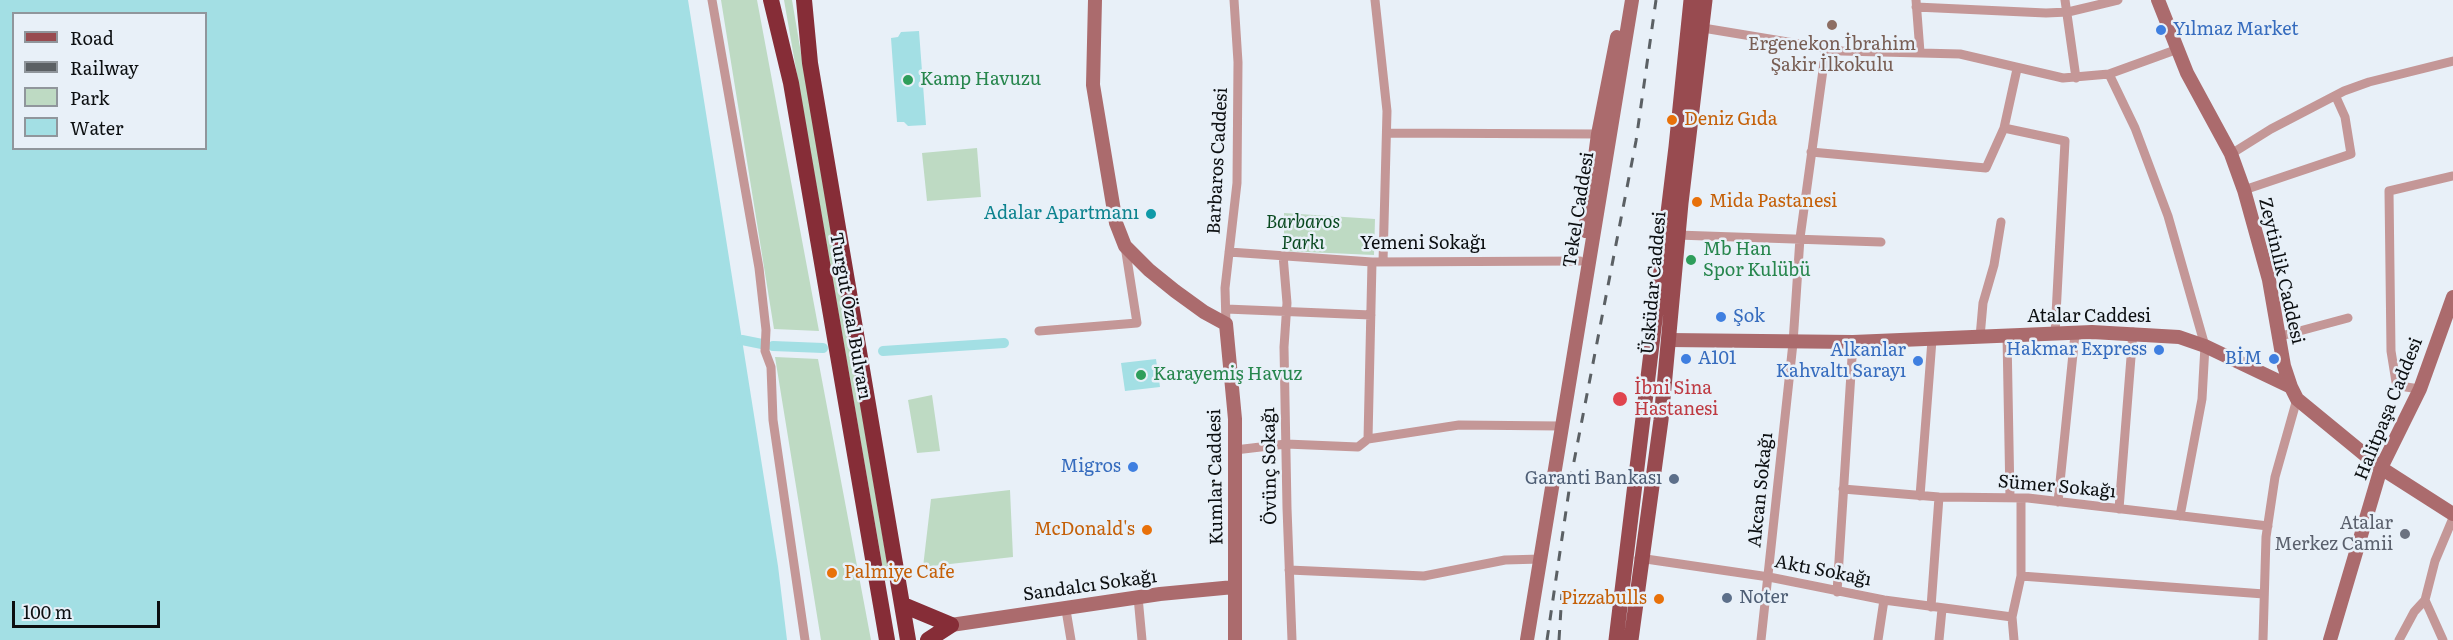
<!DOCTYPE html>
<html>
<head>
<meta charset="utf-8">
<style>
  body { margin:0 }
  #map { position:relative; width:2453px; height:640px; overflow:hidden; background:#e8f0f8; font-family:Literata,serif }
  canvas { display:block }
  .legend { position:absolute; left:12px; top:12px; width:195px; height:138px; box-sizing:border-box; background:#e8f0f8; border:2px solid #90969c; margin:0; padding:8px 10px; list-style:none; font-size:18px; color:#0c0f11 }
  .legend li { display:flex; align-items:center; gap:12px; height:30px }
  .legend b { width:30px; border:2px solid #90969c }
  .scale { position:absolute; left:12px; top:601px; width:148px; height:27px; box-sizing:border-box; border:3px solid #0c0f11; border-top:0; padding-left:8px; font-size:18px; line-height:21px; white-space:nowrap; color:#0c0f11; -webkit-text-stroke:4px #e8f0f8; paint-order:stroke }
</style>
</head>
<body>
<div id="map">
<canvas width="2453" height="640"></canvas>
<ul class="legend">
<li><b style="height:8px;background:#984b50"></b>Road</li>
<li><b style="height:8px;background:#5b6064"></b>Railway</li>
<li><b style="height:16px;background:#bedac3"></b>Park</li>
<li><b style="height:16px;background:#a3dfe4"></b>Water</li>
</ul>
<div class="scale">100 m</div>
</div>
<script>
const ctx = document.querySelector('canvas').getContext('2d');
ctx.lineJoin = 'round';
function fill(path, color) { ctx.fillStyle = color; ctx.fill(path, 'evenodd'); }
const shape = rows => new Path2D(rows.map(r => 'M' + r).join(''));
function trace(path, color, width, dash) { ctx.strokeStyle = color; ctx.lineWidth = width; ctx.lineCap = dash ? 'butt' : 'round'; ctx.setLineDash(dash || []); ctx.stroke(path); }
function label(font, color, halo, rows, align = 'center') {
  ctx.font = font + ' Literata,serif'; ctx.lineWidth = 5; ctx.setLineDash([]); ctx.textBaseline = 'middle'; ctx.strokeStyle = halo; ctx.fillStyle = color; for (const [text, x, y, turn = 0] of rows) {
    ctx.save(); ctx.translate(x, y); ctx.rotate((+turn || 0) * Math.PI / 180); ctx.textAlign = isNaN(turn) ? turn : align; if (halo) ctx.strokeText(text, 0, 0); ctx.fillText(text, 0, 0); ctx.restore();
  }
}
const green = shape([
  [721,0,757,0,819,331,774,329],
  [784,0,792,0,890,580,885,581],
  [977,148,981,197,927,201,922,153],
  [1284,213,1375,219,1374,255,1284,251],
  [775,357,818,359,871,640,821,640],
  [932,395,940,451,917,453,908,400],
  [1010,490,1013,557,923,567,931,499]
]);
const water = shape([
  [0,0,688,0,778,566,787,640,0,640],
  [14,14,206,14,206,148,14,148],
  [919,31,926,125,908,126,904,122,897,122,891,38,898,37,901,32],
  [1156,359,1160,387,1125,391,1121,363]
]);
const canal = shape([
  [742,340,762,344],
  [773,346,823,348],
  [883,351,1004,343]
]);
const street = shape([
  [712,0,759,268,766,330,765,351,771,367,773,420,805,640],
  [1375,0,1387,111,1383,262],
  [1916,0,1920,52],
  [2065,0,2076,78],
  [1916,7,2046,13,2068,12,2118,0],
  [1697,27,1842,51,1960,54,2063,78,2109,74,2178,49],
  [2109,74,2135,128,2168,216,2205,346,2202,399,2180,516],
  [2004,128,2065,141,2055,334],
  [1387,133,1598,134],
  [1811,152,1986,168,2004,128,2017,69],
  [2231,154,2271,129,2344,91,2369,82,2453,61],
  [2244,190,2351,154,2345,117,2336,97],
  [1677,235,1881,242],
  [1229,252,1372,262,1580,261],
  [1283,255,1287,303,1284,347,1287,508,1292,640],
  [1226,309,1371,315],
  [1226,324,1225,288,1237,183,1238,62,1234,0],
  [1039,331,1137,323,1125,246],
  [2007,336,2010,498],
  [2281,336,2348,318],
  [1980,337,1983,303,1994,265,2001,222],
  [2420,389,2406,387,2396,382,2391,351,2389,191,2453,176],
  [1368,439,1372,262],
  [1235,450,1286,444,1358,447,1368,439,1459,425,1560,426],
  [1843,489,1939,497,2028,498,2268,526],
  [1920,496,1932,340],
  [2058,502,2075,334],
  [2119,509,2133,332],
  [1639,558,1769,577,1884,600,2012,617],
  [1289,570,1424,576,1505,560,1541,559],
  [2021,576,2264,594],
  [1837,592,1853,342],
  [1138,597,1142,640],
  [2425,600,2435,561,2453,518],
  [1931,607,1939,497],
  [1066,610,1071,640],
  [1761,640,1793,343,1800,238,1826,48],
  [1878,640,1884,600],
  [1939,640,1942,609],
  [2014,640,2012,617,2021,576,2021,498],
  [2263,640,2266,537,2275,477,2297,399],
  [2399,640,2414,612,2425,600,2443,640]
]);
const secondary = shape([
  [1095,0,1093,85,1116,223,1125,246,1149,270,1175,291,1204,312,1226,324,1235,419,1235,640],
  [2158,0,2187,73,2231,154,2244,190,2269,280,2284,366,2291,387],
  [1585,231,1598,134,1617,37],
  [1669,340,1853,342,2092,332,2179,337,2205,346,2291,387,2297,399,2381,468,2453,514],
  [951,625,1160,594,1234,587],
  [1527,640,1632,0],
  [2330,640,2381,468,2420,389,2453,297]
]);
const primary = shape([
  [1616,640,1676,147,1691,0],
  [1631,640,1661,420,1681,203,1705,0]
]);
const highway = shape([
  [771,0,791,83,887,640],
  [804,0,810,63,908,640],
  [903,605,951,625],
  [928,640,951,625]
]);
const rail = shape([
  [1547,640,1571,477,1636,141,1656,0],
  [1559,640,1562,592]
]);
const markers = [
  [1832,25,6,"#8d6e63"],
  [2161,30,6,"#3f7fe0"],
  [908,80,6,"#2e9e5b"],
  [1672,120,6,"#e8710a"],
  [1697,202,6,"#e8710a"],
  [1151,214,6,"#0f9aa8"],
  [1691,260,6,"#2e9e5b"],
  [1721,317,6,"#3f7fe0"],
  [2159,350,6,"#3f7fe0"],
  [1686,359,6,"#3f7fe0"],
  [2274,359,6,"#3f7fe0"],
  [1918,361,6,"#3f7fe0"],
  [1141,375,6,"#2e9e5b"],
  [1620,399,8,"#e0444e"],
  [1133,467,6,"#3f7fe0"],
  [1674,479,6,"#5c6f8a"],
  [1147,530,6,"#e8710a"],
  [2405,534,6,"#6b7280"],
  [832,573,6,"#e8710a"],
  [1727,598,6,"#5c6f8a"],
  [1659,599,6,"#e8710a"]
];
const shopNames = [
  ["Yılmaz Market",2173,30,"left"],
  ["Şok",1733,317,"left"],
  ["Hakmar Express",2147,350],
  ["Alkanlar",1906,351],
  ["Kahvaltı Sarayı",1906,372],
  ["A101",1698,359,"left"],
  ["BİM",2262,359],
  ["Migros",1121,467]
];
const educationNames = [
  ["Ergenekon İbrahim",1832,45],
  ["Şakir İlkokulu",1832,66]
];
const leisureNames = [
  ["Kamp Havuzu",920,80],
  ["Mb Han",1703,250],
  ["Spor Kulübü",1703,271],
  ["Karayemiş Havuz",1153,375]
];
const foodNames = [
  ["Deniz Gıda",1684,120],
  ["Mida Pastanesi",1709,202],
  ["McDonald's",1135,530,"right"],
  ["Palmiye Cafe",844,573],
  ["Pizzabulls",1647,599,"right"]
];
const streetNames = [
  ["Barbaros Caddesi",1218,161,-87],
  ["Tekel Caddesi",1579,210,-81],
  ["Yemeni Sokağı",1423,244],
  ["Zeytinlik Caddesi",2281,271,77],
  ["Üsküdar Caddesi",1654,283,-85],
  ["Turgut Özal Bulvarı",850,316,80],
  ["Atalar Caddesi",2089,317],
  ["Halitpaşa Caddesi",2389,409,-68],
  ["Övünç Sokağı",1270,466,-91],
  ["Kumlar Caddesi",1216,477,-91],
  ["Sümer Sokağı",2057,487,5],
  ["Akcan Sokağı",1761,490,-84],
  ["Aktı Sokağı",1823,571,11],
  ["Sandalcı Sokağı",1090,586,-8]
];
const cultureNames = [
  ["Adalar Apartmanı",1139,214]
];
const parkNames = [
  ["Barbaros",1303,223],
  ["Parkı",1303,244]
];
const healthNames = [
  ["İbni Sina",1634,389],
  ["Hastanesi",1634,410]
];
const serviceNames = [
  ["Garanti Bankası",1662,479],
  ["Noter",1739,598,"left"]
];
const worshipNames = [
  ["Atalar",2393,524],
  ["Merkez Camii",2393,545]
];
fill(green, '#bedac3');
fill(water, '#a3dfe4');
trace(canal, '#a3dfe4', 10);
trace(street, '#c49797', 9);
trace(secondary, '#ab6b6d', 14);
trace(primary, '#984b50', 15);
trace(highway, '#862d37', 16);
trace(rail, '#5b6064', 3, [10, 10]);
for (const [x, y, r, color] of markers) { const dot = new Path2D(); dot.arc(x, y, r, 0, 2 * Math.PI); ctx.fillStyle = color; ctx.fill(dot); trace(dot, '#e8f0f8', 2); }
label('18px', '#366cbe', '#e8f0f8', shopNames, 'right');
label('18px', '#785e54', '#e8f0f8', educationNames);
label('18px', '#27864d', '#e8f0f8', leisureNames, 'left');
label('18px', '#c56008', '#e8f0f8', foodNames, 'left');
label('18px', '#0c0f11', '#e8f0f8', streetNames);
label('18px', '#0d838f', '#e8f0f8', cultureNames, 'right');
label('italic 18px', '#094920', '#e8f0f8', parkNames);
label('18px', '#be3a42', '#e8f0f8', healthNames, 'left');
label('18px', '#4e5e75', '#e8f0f8', serviceNames, 'right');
label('18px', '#5b616d', '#e8f0f8', worshipNames, 'right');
</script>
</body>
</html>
